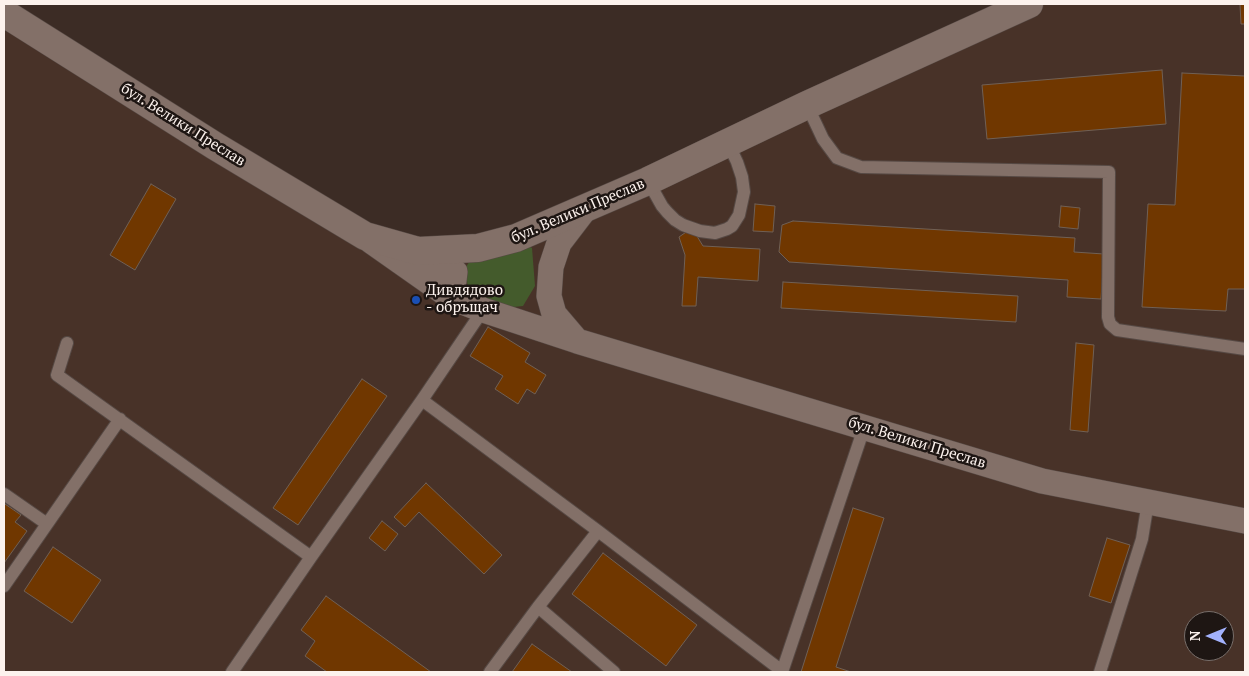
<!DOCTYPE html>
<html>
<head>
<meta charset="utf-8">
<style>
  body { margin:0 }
  #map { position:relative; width:1249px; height:676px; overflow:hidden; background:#3c2c25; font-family:"PT Serif",serif }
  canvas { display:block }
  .frame { position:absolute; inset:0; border:5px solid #fcf2ed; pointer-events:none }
  .north { position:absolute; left:1184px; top:611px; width:50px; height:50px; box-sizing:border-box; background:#1e1613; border:1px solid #776e6a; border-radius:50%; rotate:270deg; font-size:14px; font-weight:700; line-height:20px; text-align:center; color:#fcf2ed }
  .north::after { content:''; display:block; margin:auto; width:18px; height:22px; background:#a3b2fd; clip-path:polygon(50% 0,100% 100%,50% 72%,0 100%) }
</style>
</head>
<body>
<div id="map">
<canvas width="1249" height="676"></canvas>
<div class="frame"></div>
<div class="north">N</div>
</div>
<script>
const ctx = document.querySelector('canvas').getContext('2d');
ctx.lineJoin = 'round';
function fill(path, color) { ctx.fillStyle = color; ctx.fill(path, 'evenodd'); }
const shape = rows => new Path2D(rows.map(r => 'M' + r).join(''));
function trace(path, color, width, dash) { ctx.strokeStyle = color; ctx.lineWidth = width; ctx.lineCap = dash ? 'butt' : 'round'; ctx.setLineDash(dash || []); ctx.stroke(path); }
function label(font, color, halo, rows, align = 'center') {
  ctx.font = font + ' "PT Serif",serif'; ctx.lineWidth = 5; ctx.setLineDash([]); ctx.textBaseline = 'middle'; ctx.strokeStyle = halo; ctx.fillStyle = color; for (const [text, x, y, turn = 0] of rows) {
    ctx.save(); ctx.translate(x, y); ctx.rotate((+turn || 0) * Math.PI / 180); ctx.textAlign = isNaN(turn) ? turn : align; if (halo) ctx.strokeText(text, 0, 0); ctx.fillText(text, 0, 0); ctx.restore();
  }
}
const built = shape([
  [1032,4,1245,4,1245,672,4,672,4,13,365,236,478,248],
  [1194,621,1224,621,1224,651,1194,651]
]);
const green = shape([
  [516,238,532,248,535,286,523,306,483,310,468,293,466,267,478,248]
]);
const building = shape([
  [1240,4,1245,4,1245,24,1241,24,1240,4],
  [1162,70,1166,124,987,139,982,85,1162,70],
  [1182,73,1245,76,1245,289,1228,289,1226,311,1142,307,1148,204,1175,205,1182,73],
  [151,184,176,199,135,270,110,255,151,184],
  [755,204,775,206,773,232,753,231,755,204],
  [1061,206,1080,208,1078,229,1059,227,1061,206],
  [793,221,1075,238,1074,252,1104,254,1101,299,1067,297,1068,280,789,262,779,252,782,225,793,221],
  [692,228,703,246,760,249,758,281,698,277,696,306,682,306,685,255,679,237,692,228],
  [783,282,1018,296,1016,322,781,308,783,282],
  [488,327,530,353,525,362,546,375,535,394,527,389,518,404,495,389,503,376,470,356,488,327],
  [1076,343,1094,345,1088,432,1070,430,1076,343],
  [362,379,387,396,298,525,273,508,362,379],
  [426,483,502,555,484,574,419,512,405,527,394,517,426,483],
  [5,504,21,515,15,522,27,531,4,563,4,506,5,504],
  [853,508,884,518,836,667,851,672,801,672,853,508],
  [382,521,398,534,385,551,369,538,382,521],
  [1107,538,1130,545,1111,603,1089,596,1107,538],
  [53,547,101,580,72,623,24,591,53,547],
  [603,553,697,625,666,666,572,594,603,553],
  [326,596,431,672,327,672,305,656,315,641,301,630,326,596],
  [532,644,572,672,512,672,532,644]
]);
const lane = shape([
  [807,105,823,139,837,158,861,167,1109,172,1108,317,1110,324,1117,330,1245,349],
  [648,181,662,206,667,212,675,220,683,225,700,231,715,233,727,229,732,226,739,215,744,192,742,177,737,162,728,143],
  [67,343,57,375,311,557],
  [422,400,598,531,782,671],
  [4,494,47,524],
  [4,586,120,419],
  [538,607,614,672],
  [232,672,311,557,422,400,483,310],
  [490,672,538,607,598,531],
  [782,672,864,428],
  [1100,672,1142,539,1148,502]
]);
const street = shape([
  [371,241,452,298,455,272,418,251],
  [452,298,483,310,577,341,1042,481,1245,521],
  [577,341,554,314,549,296,551,267,559,243,585,209]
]);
const secondary = shape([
  [4,13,215,146,365,236,418,251,478,248,516,238,648,181,807,105,1029,4]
]);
const markers = [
  [416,300,5,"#1a4fb4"]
];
const streetNames = [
  ["бул. Велики Преслав",183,125,32],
  ["бул. Велики Преслав",578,211,-23],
  ["бул. Велики Преслав",917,443,17]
];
const poiNames = [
  ["Дивдядово",426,291],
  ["- обръщач",426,308]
];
fill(built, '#483228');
fill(green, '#445b2c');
fill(building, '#703700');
trace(building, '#706055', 1);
trace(lane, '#564944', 14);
trace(street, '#564944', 26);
trace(secondary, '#564944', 29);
trace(lane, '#837068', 12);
trace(street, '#837068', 25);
trace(secondary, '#837068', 28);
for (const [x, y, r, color] of markers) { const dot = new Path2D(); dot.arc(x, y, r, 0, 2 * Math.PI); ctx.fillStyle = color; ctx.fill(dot); trace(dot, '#1e1613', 2); }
label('15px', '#fcf2ed', '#1e1613', streetNames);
label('15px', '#fcf2ed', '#1e1613', poiNames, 'left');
</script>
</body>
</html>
